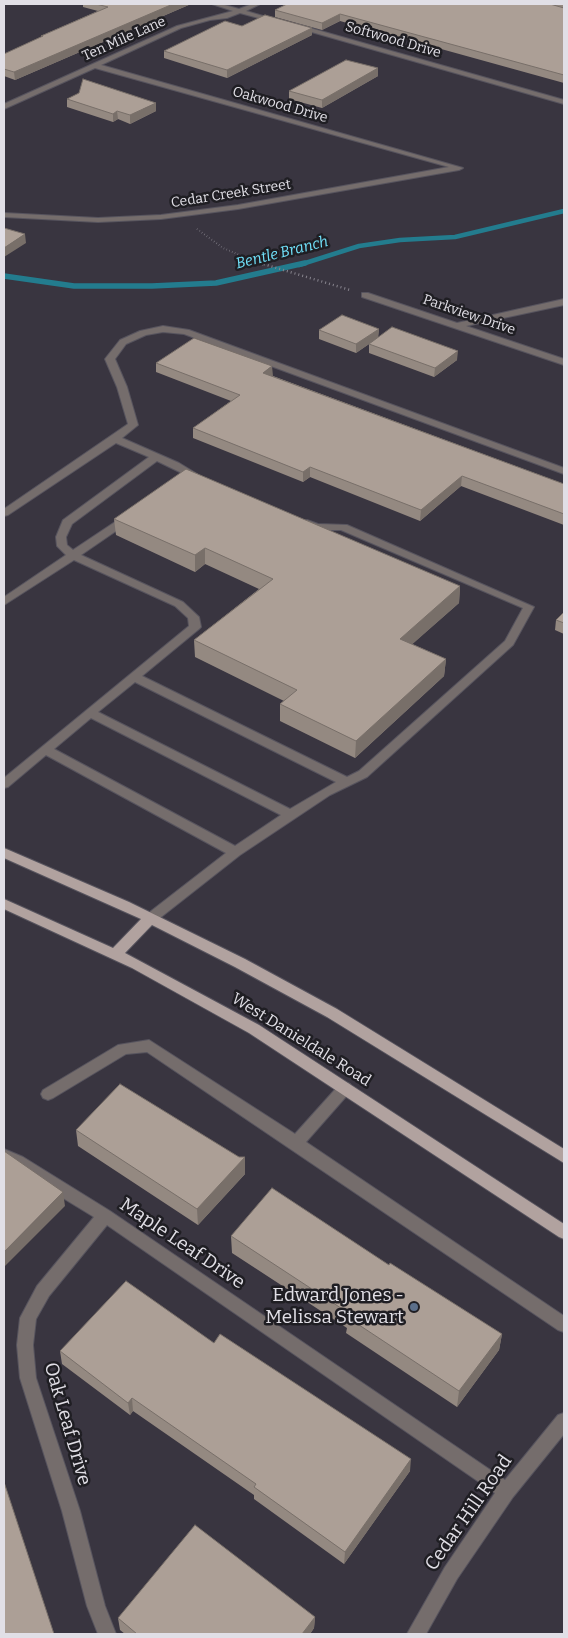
<!DOCTYPE html>
<html>
<head>
<meta charset="utf-8">
<style>
  body { margin:0 }
  #map { position:relative; width:568px; height:1638px; overflow:hidden; background:#393540; font-family:Bitter,serif }
  canvas { display:block }
  .frame { position:absolute; inset:0; border:5px solid #e1dfe6; pointer-events:none }
</style>
</head>
<body>
<div id="map">
<canvas width="568" height="1638"></canvas>
<div class="frame"></div>
</div>
<script>
const ctx = document.querySelector('canvas').getContext('2d');
ctx.lineJoin = 'round';
const shape = rows => new Path2D(rows.map(r => 'M' + r).join(''));
function trace(path, color, width, dash) { ctx.strokeStyle = color; ctx.lineWidth = width; ctx.lineCap = dash ? 'butt' : 'round'; ctx.setLineDash(dash || []); ctx.stroke(path); }
function fill(path, color) { ctx.fillStyle = color; ctx.fill(path, 'evenodd'); }
function label(font, color, halo, rows, align = 'center') {
  ctx.font = font + ' Bitter,serif'; ctx.lineWidth = 5; ctx.setLineDash([]); ctx.textBaseline = 'middle'; ctx.strokeStyle = halo; ctx.fillStyle = color; for (const [text, x, y, turn = 0] of rows) {
    ctx.save(); ctx.translate(x, y); ctx.rotate((+turn || 0) * Math.PI / 180); ctx.textAlign = isNaN(turn) ? turn : align; if (halo) ctx.strokeText(text, 0, 0); ctx.fillText(text, 0, 0); ctx.restore();
  }
}
const streamFar1 = shape([
  [299,265,359,246,400,240,455,237,564,211]
]);
const stream = shape([
  [4,276,74,286,152,286,216,283,305,263]
]);
const pathFar1 = shape([
  [197,229,223,248,263,265]
]);
const path = shape([
  [260,263,350,290]
]);
const minor = shape([
  [212,4,221,4,239,9,252,4,260,4,246,11,280,21,277,23,240,13,227,18,210,20,181,28,101,65,463,168,459,170,238,209,161,219,98,222,4,217,4,213,98,218,161,215,238,205,449,167,95,68,4,109,4,104,177,26,233,11,212,4],
  [296,24,564,100,564,104,294,27,294,25,296,24],
  [362,293,368,293,457,323,564,299,564,305,466,326,564,359,564,365,362,297,362,293],
  [163,326,189,330,564,468,564,474,184,334,163,332,146,335,126,344,115,359,127,387,138,425,122,438,179,463,197,474,192,477,188,476,157,461,72,524,66,537,67,545,73,550,124,516,132,516,132,520,81,555,183,602,199,617,201,627,199,629,142,676,347,777,359,771,505,641,523,608,341,530,317,530,303,525,303,521,307,520,318,524,347,525,534,607,513,645,367,777,330,795,240,855,156,921,151,923,146,921,144,918,146,915,226,853,46,755,8,787,4,788,4,778,189,626,188,618,175,606,74,560,4,605,4,597,66,555,57,546,56,537,63,520,149,457,116,443,8,515,4,516,4,509,128,424,117,387,105,359,120,340,140,331,163,326],
  [135,682,336,782,290,809,98,712,135,682],
  [91,718,281,815,235,846,54,749,91,718],
  [149,1040,295,1134,340,1084,345,1082,350,1084,352,1088,350,1092,306,1142,564,1316,564,1332,558,1330,147,1052,126,1054,53,1098,48,1100,43,1098,41,1094,43,1090,118,1045,149,1040],
  [4,1149,23,1157,110,1211,505,1480,558,1415,564,1413,564,1434,513,1497,457,1579,426,1634,407,1634,445,1567,495,1493,107,1225,49,1296,36,1319,33,1345,36,1378,80,1511,105,1606,116,1634,98,1634,87,1606,62,1511,20,1378,17,1345,20,1318,37,1286,94,1217,4,1162,4,1149]
]);
const major = shape([
  [4,848,129,902,245,959,337,1009,564,1149,564,1163,327,1017,235,967,152,925,125,953,259,1025,564,1224,564,1239,559,1237,249,1033,132,968,4,909,4,899,113,948,141,919,4,858,4,848]
]);
const wall = shape([
  [83,4,191,4,15,80,4,76,4,54,41,37,41,36,98,11,83,7],
  [287,4,564,4,564,83,340,21,322,30,275,17,275,10],
  [242,26,312,28,312,35,227,78,164,58,164,51],
  [378,68,378,76,322,108,289,99,289,91],
  [67,99,156,111,130,124,118,119,113,122,67,107],
  [379,329,378,337,457,360,434,377,369,353,369,344,356,353,319,339,319,330],
  [156,363,273,376,564,484,564,525,461,486,420,521,310,477,303,482,193,438,193,428,231,401,156,372],
  [114,519,460,586,459,603,412,644,446,659,444,676,355,758,280,721,280,704,284,701,195,657,194,640,259,589,205,564,195,572,116,535],
  [564,612,564,634,555,630,556,620],
  [76,1130,239,1157,245,1157,245,1174,198,1225,78,1146],
  [231,1236,389,1265,502,1334,499,1350,457,1407,346,1333,347,1328,232,1253],
  [214,1343,410,1471,344,1564,254,1499,254,1495,133,1411,130,1415,62,1364,60,1351],
  [315,1617,314,1628,310,1634,125,1634,120,1630,118,1618]
]);
const shadedWall = shape([
  [173,4,191,4,15,80,14,72],
  [340,14,340,21,322,30,322,23],
  [312,28,312,35,227,78,227,70],
  [378,68,378,76,322,108,322,100],
  [156,103,156,111,130,124,130,115],
  [117,111,118,119,113,122,113,114],
  [25,234,26,243,4,257,4,248],
  [379,329,378,338,356,353,356,344],
  [458,351,457,360,434,377,435,368],
  [272,366,273,376,263,383,263,373],
  [310,467,310,477,303,482,303,472],
  [462,476,461,486,420,521,421,510],
  [205,548,205,564,195,572,195,555],
  [460,586,459,603,399,656,400,639],
  [446,659,444,676,355,758,356,741],
  [245,1157,245,1174,198,1225,197,1209],
  [63,1192,65,1206,5,1266,4,1259,4,1252],
  [502,1334,499,1350,457,1407,459,1391],
  [132,1398,133,1411,130,1415,128,1403],
  [411,1459,410,1471,344,1564,345,1552],
  [315,1617,314,1628,310,1634,302,1634]
]);
const building = shape([
  [96,4,173,4,14,72,4,69,4,54,43,36,41,36,108,7,96,4],
  [287,4,550,4,564,8,564,75,340,14,322,23,275,10,287,4],
  [265,15,312,28,227,70,164,51,225,21,242,26,265,15],
  [346,60,378,68,322,100,289,91,346,60],
  [83,79,156,103,130,115,117,111,113,114,67,99,79,93,83,79],
  [4,228,25,234,4,248,4,228],
  [342,315,379,329,356,344,319,330,342,315],
  [392,327,458,351,435,368,369,344,392,327],
  [194,338,272,366,263,373,564,484,564,514,462,476,421,510,310,467,303,472,193,428,240,395,156,363,194,338],
  [186,469,460,586,400,639,446,659,356,741,280,704,297,690,194,640,273,579,205,548,195,555,114,519,186,469],
  [564,612,564,623,556,620,564,612],
  [120,1084,239,1157,245,1157,197,1209,76,1130,120,1084],
  [4,1151,63,1192,4,1252,4,1151],
  [272,1188,389,1265,390,1263,502,1334,459,1391,347,1317,350,1314,231,1236,272,1188],
  [126,1281,214,1343,220,1334,411,1459,345,1552,254,1487,256,1484,132,1398,128,1403,60,1351,126,1281],
  [4,1482,54,1634,4,1634,4,1482],
  [195,1525,315,1617,302,1634,137,1634,118,1618,195,1525]
]);
const markers = [
  [414,1307,5,"#5c6f8a"]
];
const farStreetnames = [
  ["Ten Mile Lane",124,39,-24],
  ["Softwood Drive",393,40,16],
  ["Oakwood Drive",280,105,16],
  ["Cedar Creek Street",231,194,-9],
  ["Parkview Drive",469,315,19]
];
const farWaternames = [
  ["Bentle Branch",282,253,-14]
];
const streetNames = [
  ["West Danieldale Road",301,1040,32]
];
const nearStreetnames = [
  ["Maple Leaf Drive",182,1244,34],
  ["Oak Leaf Drive",67,1424,74],
  ["Cedar Hill Road",469,1513,-55]
];
const nearPoinames = [
  ["Edward Jones -",404,1296],
  ["Melissa Stewart",404,1318]
];
trace(streamFar1, '#237c8e', 4.5);
trace(stream, '#237c8e', 5.5);
trace(minor, '#57545e', 2);
trace(major, '#57545e', 2);
trace(pathFar1, '#87848d', 2, [0.5, 2.5]);
trace(path, '#87848d', 2.5, [1, 3]);
fill(minor, '#756d6c');
fill(major, '#b1a29f');
fill(wall, '#948981');
fill(shadedWall, '#786f69');
fill(building, '#ac9f96');
trace(building, '#786f69', 1);
for (const [x, y, r, color] of markers) { const dot = new Path2D(); dot.arc(x, y, r, 0, 2 * Math.PI); ctx.fillStyle = color; ctx.fill(dot); trace(dot, '#1f1e23', 2); }
label('14px', '#e1dfe6', '#1f1e23', farStreetnames);
label('italic 15px', '#71e2fb', '#1f1e23', farWaternames);
label('16px', '#e1dfe6', '#1f1e23', streetNames);
label('19px', '#e1dfe6', '#1f1e23', nearStreetnames);
label('19px', '#e1dfe6', '#1f1e23', nearPoinames, 'right');
</script>
</body>
</html>
